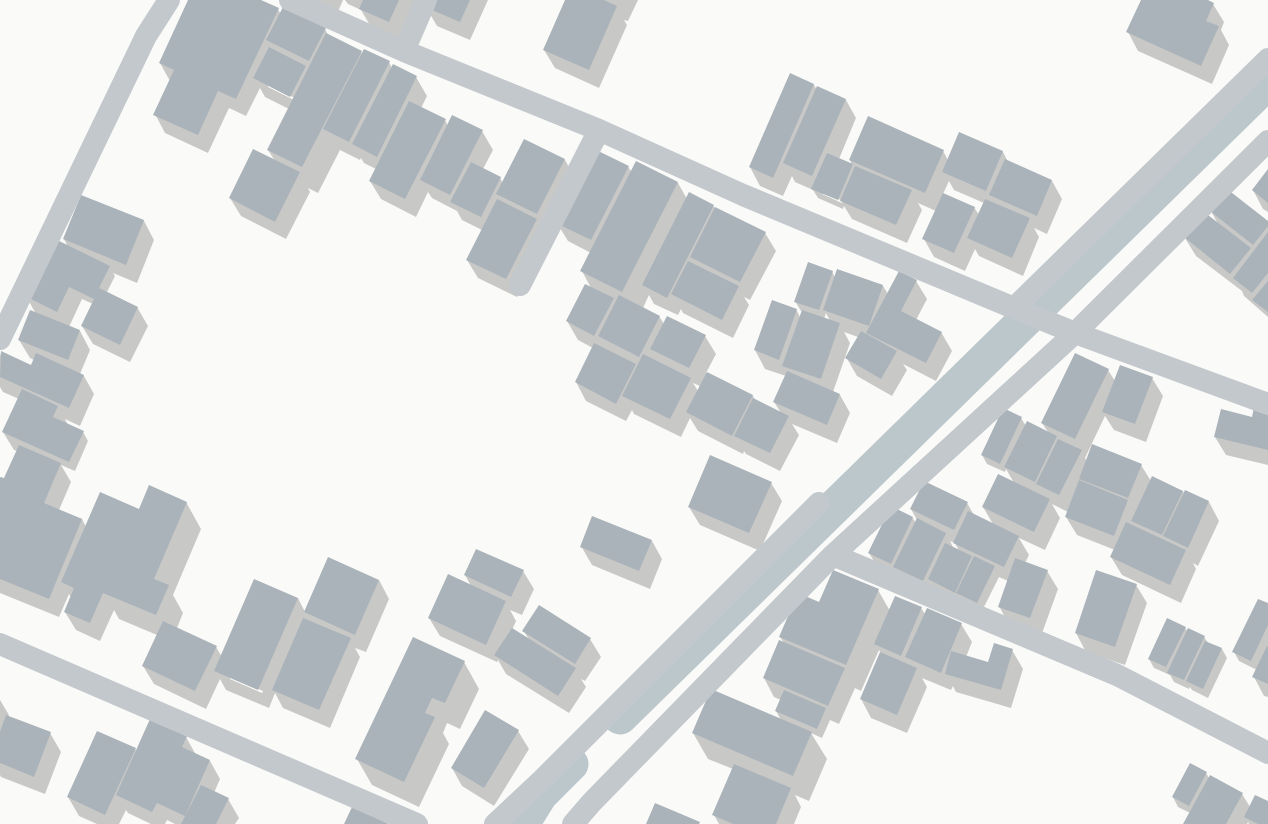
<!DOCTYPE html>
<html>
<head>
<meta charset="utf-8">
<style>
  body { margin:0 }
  canvas { display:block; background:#fafaf8 }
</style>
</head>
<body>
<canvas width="1268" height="824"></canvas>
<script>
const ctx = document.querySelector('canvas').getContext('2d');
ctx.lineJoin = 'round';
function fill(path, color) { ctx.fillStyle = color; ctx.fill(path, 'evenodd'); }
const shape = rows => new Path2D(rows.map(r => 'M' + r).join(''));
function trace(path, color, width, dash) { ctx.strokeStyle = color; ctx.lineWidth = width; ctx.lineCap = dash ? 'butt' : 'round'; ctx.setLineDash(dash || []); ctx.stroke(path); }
const shadow = shape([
  [190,0,259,0,278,9,280,13,325,29,328,35,361,52,362,54,389,62,392,68,393,65,416,77,427,96,421,108,445,120,448,126,482,131,493,150,483,169,500,178,503,183,525,140,565,160,575,178,517,297,478,278,467,260,482,230,462,220,457,211,432,198,428,192,416,217,381,199,370,181,376,169,364,163,361,158,360,160,340,150,318,193,308,188,310,192,286,239,241,216,230,198,275,161,268,150,289,109,265,97,260,88,246,116,229,108,208,153,165,133,155,114,170,81,160,63],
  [268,85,295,98,294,100,268,87],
  [306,0,343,0,337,14],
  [345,0,417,0,399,40,371,27,361,10,348,4],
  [430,0,488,0,470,40,437,26,426,7],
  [566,0,638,0,628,21,624,20,627,25,599,88,555,68,544,50],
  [1142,0,1205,0,1213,4,1224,22,1221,30,1229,45,1212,84,1138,51,1128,32],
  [791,75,814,85,817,90,818,87,846,100,856,118,839,159,852,165,850,160,943,151,948,160,960,133,1003,152,1008,162,1052,181,1062,199,1047,234,1034,228,1039,237,1023,276,979,256,975,249,965,271,934,257,924,239,936,211,918,203,922,210,907,243,852,219,844,206,843,209,818,198,813,190,795,182,792,176,783,196,760,186,750,167],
  [949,181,954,190,984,203,979,215,974,207,943,194],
  [824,193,843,201,842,203,822,194],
  [628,167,632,172,678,183,687,199,713,206,715,208,765,233,776,251,750,300,744,297,749,305,733,338,683,313,681,309,678,315,654,304,649,295,643,308,659,316,664,324,705,336,716,354,706,373,753,396,755,400,781,413,774,402,786,376,765,369,755,350,772,301,796,309,800,317,803,311,801,311,795,301,832,272,835,277,883,286,888,294,916,281,927,299,916,320,941,332,952,351,936,381,903,364,907,370,892,396,857,376,846,357,858,337,844,332,850,343,833,392,840,395,850,413,837,443,792,424,799,435,780,471,746,454,744,451,743,454,698,431,690,418,681,437,634,414,632,410,626,421,586,401,576,382,593,348,578,340,567,321,591,288,582,271,591,253,568,241,557,223],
  [826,313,830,321,824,319],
  [693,383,700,386,698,391],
  [1268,171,1268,212,1263,209,1253,190],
  [82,196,144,221,154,240,137,283,113,273,115,276,107,292,137,307,148,326,130,362,93,344,82,326,93,304,82,299,69,327,80,331,90,350,80,374,84,376,94,394,80,426,65,419,68,425,83,432,88,441,75,471,61,465,71,482,59,510,82,519,86,527,138,509,186,502,201,529,173,595,183,613,177,628,216,647,222,657,298,598,305,612,379,580,389,599,366,652,355,648,360,657,330,728,283,708,275,693,269,708,226,690,220,679,206,709,154,684,143,666,157,635,119,619,114,610,100,641,76,630,65,612,71,598,69,594,59,617,0,593,0,478,5,480,17,451,14,450,3,432,19,399,3,392,0,387,0,356,1,353,31,366,34,360,30,358,19,340,36,314,26,296,68,247,64,239],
  [230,677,263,691,262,693,230,679],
  [1211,211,1268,222,1268,317,1244,296,1242,291,1196,256,1185,238,1218,224],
  [1108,370,1115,381,1152,378,1163,396,1146,442,1114,430,1105,416,1085,458,1087,461,1141,465,1151,481,1183,491,1184,494,1185,492,1209,502,1219,521,1198,566,1193,563,1196,569,1181,603,1122,575,1111,557,1115,550,1077,535,1066,517,1068,512,1052,504,1060,518,1045,550,1019,538,1029,555,1025,563,1047,571,1058,589,1041,636,1009,625,999,606,1008,581,999,577,982,611,880,571,869,553,912,517,916,523,917,520,911,509,967,503,974,515,993,524,983,507,1014,483,1006,469,1005,472,987,464,982,455,1021,418,1026,426,1048,432,1042,423],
  [950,541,955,543,959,551,954,549],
  [1268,412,1268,465,1226,455,1215,437,1253,418],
  [771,483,782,501,760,551,700,525,689,507],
  [652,541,662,559,650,589,592,565,581,546],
  [523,571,534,589,522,615,510,610,516,621,512,630,529,640,524,631,590,639,601,657,585,681,581,679,586,687,569,713,506,674,498,660,497,662,440,636,429,618,471,586,465,575],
  [1136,585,1147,603,1125,665,1086,652,1076,633],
  [878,590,890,611,921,608,925,614,961,624,972,642,966,657,989,663,1012,650,1023,669,1011,708,956,692,953,686,951,690,922,678,927,687,907,733,871,718,861,699,881,653,879,650,861,691,855,688,839,724,830,720,822,738,811,733,827,759,809,801,795,795,801,807,794,824,719,824,714,815,733,769,708,759,693,733,781,720,776,711,781,700,774,697,764,678,780,641,784,643,780,637,820,603],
  [1268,604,1268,697,1264,696,1254,677,1257,670,1239,661,1234,652],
  [1185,628,1188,632,1204,637,1208,643,1222,649,1227,658,1208,698,1192,690,1190,687,1189,689,1174,682,1170,675,1154,668,1149,659],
  [464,662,479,689,460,729,447,723,443,733,449,744,419,807,372,785,357,759],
  [0,700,9,715,8,717,50,733,61,752,45,794,1,777,0,775],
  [518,731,529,749,494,806,462,786,452,768],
  [186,737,196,755,210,761,220,779,214,793,228,799,239,818,235,824,175,824,167,820,165,824,151,824,128,813,126,810,119,824,97,824,79,816,68,797,135,749,137,752],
  [1206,773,1209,778,1242,794,1250,807,1268,802,1268,824,1249,824,1248,822,1247,824,1184,824,1190,813,1178,807,1173,797]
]);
const canal = shape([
  [620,717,1268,82],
  [522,824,540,795,571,764]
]);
const building = shape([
  [188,0,261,0,279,8,236,99,218,91,198,135,153,115,174,70,159,63],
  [363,0,399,0,389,22,359,9],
  [429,0,470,0,460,22,425,7],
  [565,0,604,0,617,6,589,70,543,50],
  [1141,0,1208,0,1214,3,1206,21,1219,26,1201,66,1126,32],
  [283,7,326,28,309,61,266,40],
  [326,33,362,51,302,167,267,150],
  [269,47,306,66,290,97,253,78],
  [364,49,390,61,349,142,323,129],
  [393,64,417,76,377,157,352,144],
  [790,73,814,84,773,178,749,167],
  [817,86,846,99,812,176,783,163],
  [409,101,446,119,405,199,369,181],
  [452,115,483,130,450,195,420,180],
  [868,116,944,150,925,193,849,160],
  [959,132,1003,151,986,191,942,172],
  [524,139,565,159,537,214,496,194],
  [253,149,300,172,275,222,229,198],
  [594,149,629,166,591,240,556,223],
  [827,153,853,164,838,200,811,189],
  [1005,159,1052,180,1037,216,989,195],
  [636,161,678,182,622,292,580,271],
  [471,162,501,177,481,217,450,202],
  [855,166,912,190,896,225,840,201],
  [1268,169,1268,203,1252,190],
  [1227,189,1268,221,1268,226,1253,245,1210,211],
  [689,192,714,205,667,298,642,285],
  [943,193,975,207,954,253,922,239],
  [81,195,144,220,126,265,63,239],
  [497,199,537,219,506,279,466,260],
  [985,199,1030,218,1012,258,967,238],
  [715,207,766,232,740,282,690,257],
  [1204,212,1251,248,1230,274,1184,237],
  [1268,232,1268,273,1252,293,1233,278],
  [53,238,110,266,99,288,138,307,120,345,81,326,94,299,69,287,57,312,25,296],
  [688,261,739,286,722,320,671,294],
  [808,262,833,271,819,310,794,302],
  [837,269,883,285,869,326,823,310],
  [899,271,917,280,901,311,942,332,926,363,866,333],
  [1268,281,1268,312,1252,300],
  [585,284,614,298,594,336,566,321],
  [619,295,660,316,639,357,598,336],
  [772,300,797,309,779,360,754,350],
  [30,310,80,330,68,360,18,340],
  [802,310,840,323,821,379,782,366],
  [667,316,706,335,689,368,650,349],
  [861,331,897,351,881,379,845,358],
  [594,343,636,364,616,404,575,382],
  [1,351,31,365,36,353,84,375,69,408,0,377],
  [1075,353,1109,369,1075,439,1041,423],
  [643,354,691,378,670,419,622,396],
  [1120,365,1153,377,1135,424,1102,412],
  [787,371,840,394,827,425,773,402],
  [707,372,753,395,732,436,686,412],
  [22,389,58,406,53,417,84,431,69,462,2,432],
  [753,398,789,416,770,453,734,436],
  [1254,407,1268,411,1268,450,1214,437,1221,409,1252,417],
  [1003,408,1022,417,1000,464,981,455],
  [1027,421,1057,436,1035,482,1004,467],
  [1058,439,1082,450,1059,495,1036,484],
  [1092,444,1142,464,1128,498,1079,479],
  [19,445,61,463,44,503,82,519,49,599,0,579,0,477,4,478],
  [710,455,772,482,749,533,688,507],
  [998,474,1050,499,1034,532,982,507],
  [1152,476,1183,491,1162,535,1131,521],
  [1079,480,1128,500,1114,536,1065,517],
  [924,481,968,502,954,530,910,509],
  [149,485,187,502,154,579,169,585,156,615,103,593,90,623,64,612,74,588,61,582,100,492,139,509],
  [1185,490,1209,501,1188,548,1163,536],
  [891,506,913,517,891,564,868,553],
  [968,511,1019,536,1004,567,953,543],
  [592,516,652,540,639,571,580,547],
  [917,518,946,533,923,581,893,567],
  [1126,522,1186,550,1170,585,1110,557],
  [945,543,972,556,955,593,928,579],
  [476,549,524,570,511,597,464,575],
  [974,556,995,566,977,603,956,593],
  [328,557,379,580,355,635,304,612],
  [1015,558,1048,570,1030,618,998,607],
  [833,570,879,589,846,665,779,637,798,593,819,602],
  [1096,570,1137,584,1115,647,1075,633],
  [448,574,506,601,486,645,428,618],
  [254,579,298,598,258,690,214,671],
  [895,596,922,607,901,656,874,644],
  [1258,599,1268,603,1268,625,1251,661,1232,652],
  [539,605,591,638,575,664,522,631],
  [927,608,962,623,941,673,905,657],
  [303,618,351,638,319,710,272,690],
  [1167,618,1186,627,1166,667,1148,659],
  [163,621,217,646,195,691,142,666],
  [512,628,576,668,558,696,494,655],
  [1188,628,1205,636,1184,680,1167,673],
  [413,637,465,661,445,703,432,698,425,713,435,717,404,782,355,759],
  [779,640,845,668,828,706,763,678],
  [1205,641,1222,648,1203,689,1186,681],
  [994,643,1013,649,1001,690,945,674,951,651,988,662],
  [1267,646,1268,647,1268,684,1252,677],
  [880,652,917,668,897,715,860,699],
  [711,689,812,732,793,776,692,733],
  [784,690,826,708,817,729,775,711],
  [485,710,519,730,484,788,451,768],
  [6,715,51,732,34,777,0,763,0,732],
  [150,719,187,736,182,747,210,760,185,816,157,803,152,812,116,795],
  [97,731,136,748,105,815,67,797],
  [1190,763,1207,772,1189,806,1172,797],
  [734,764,791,788,776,824,733,824,712,815],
  [1210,775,1243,793,1226,824,1183,824],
  [201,785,229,798,216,824,181,824],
  [1255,795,1268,801,1268,824,1258,824,1244,817],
  [655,803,700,822,699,824,646,824],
  [352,807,389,824,344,824]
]);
const street = shape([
  [290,0,404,51,599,130,743,195,1014,308,1075,333,1268,404],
  [404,51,426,0],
  [520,285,599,130],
  [1014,308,1268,59],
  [0,339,146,36,169,0],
  [833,555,1117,675,1268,753],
  [0,644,417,824],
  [495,824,542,780,819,503],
  [573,824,592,802,833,555,1075,333,1268,141]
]);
fill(shadow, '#0003');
trace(canal, '#bbc7cb', 35);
fill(building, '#aab3b9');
trace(street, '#c3c8cc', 22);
</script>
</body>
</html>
